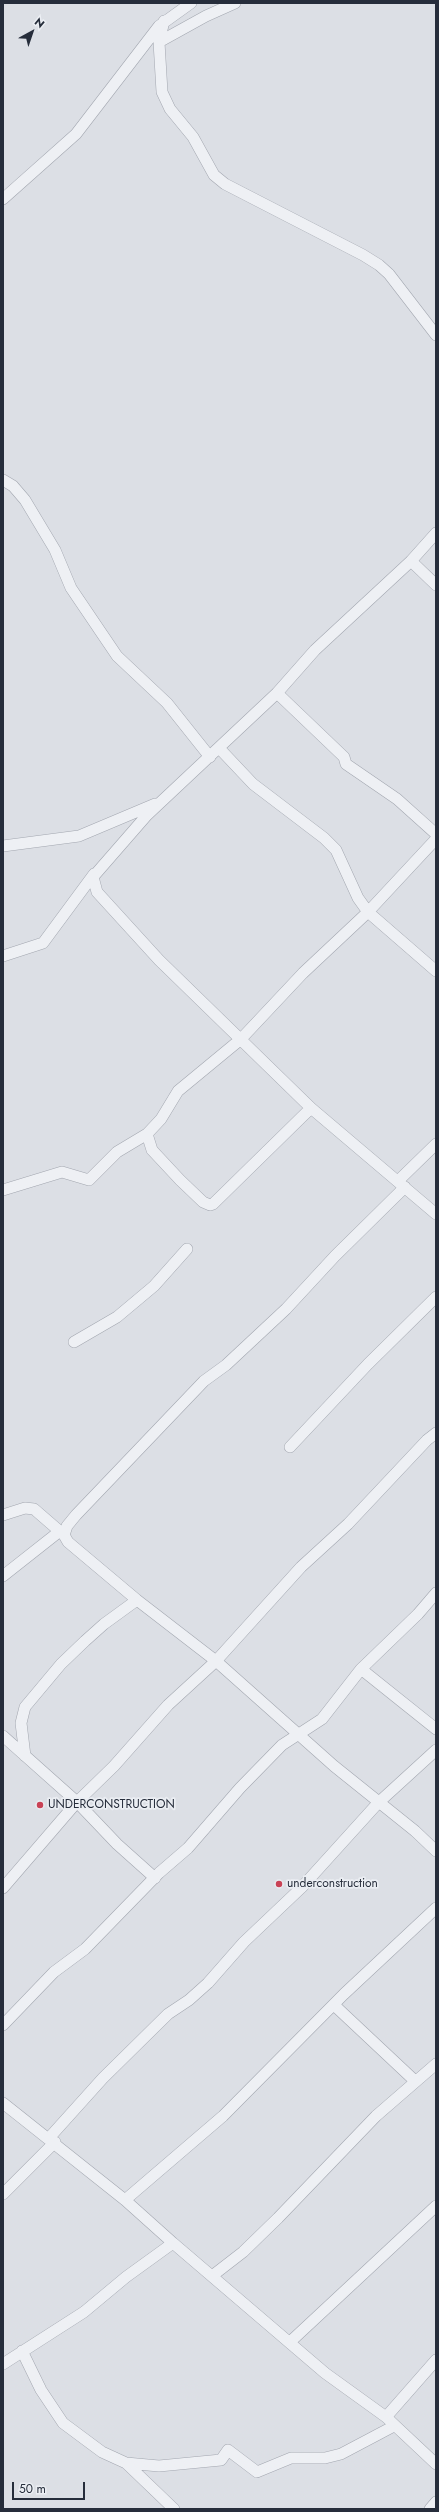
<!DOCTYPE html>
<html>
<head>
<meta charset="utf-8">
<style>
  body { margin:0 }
  #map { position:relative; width:439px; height:2512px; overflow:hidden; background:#dcdfe5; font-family:Jost,sans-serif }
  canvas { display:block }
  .frame { position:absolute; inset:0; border:4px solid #262d3b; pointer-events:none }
  .north { position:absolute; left:12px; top:12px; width:40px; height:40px; -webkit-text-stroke:3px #ebeef3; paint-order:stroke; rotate:40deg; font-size:11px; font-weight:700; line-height:16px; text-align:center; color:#262d3b }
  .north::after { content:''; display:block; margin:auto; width:14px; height:18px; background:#262d3b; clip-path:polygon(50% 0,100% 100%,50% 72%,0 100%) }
  .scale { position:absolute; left:12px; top:2482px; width:73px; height:18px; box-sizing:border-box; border:2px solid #262d3b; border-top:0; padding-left:5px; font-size:12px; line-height:14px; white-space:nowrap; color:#262d3b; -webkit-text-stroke:3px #ebeef3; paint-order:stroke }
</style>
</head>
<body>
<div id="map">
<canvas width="439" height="2512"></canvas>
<div class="frame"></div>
<div class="north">N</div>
<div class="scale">50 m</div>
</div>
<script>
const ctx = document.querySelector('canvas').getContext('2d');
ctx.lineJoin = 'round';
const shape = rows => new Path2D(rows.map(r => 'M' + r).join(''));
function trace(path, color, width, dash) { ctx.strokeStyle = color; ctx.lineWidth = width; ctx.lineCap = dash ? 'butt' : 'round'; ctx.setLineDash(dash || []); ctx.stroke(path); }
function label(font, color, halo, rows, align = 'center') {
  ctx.font = font + ' Jost,sans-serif'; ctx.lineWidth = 3.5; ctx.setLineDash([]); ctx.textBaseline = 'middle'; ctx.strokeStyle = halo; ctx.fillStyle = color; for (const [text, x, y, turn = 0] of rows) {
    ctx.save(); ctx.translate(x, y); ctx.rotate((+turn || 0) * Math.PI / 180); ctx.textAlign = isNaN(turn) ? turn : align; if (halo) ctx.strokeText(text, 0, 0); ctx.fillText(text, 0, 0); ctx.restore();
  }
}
const minor = shape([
  [164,21,159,42,162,92,170,109,193,137,214,175,225,184,363,255,379,265,389,274,436,335],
  [159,42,206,16,235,3],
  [3,199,76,134,159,26,191,3],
  [3,480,13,486,25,500,55,550,71,588,117,656,167,703,210,757],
  [436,533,411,561,315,650,277,693,147,815,93,877,97,892,159,960,311,1108,436,1214],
  [411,561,436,585],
  [277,693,344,757,346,764,397,799,436,834],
  [219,748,253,784,324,838,336,850,358,898,368,912,436,971],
  [3,846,79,836,155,804],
  [3,956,43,943,94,874],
  [147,1134,152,1150,180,1180,203,1202,210,1205,213,1204,311,1108],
  [398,1181,436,1144],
  [405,1187,335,1256,286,1309,226,1365,204,1381,76,1515,67,1526,64,1535,68,1542,137,1600,216,1661,334,1766,415,1831,436,1851],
  [3,1190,62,1172,89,1180,117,1152,147,1134,161,1119,178,1091,241,1039,303,973,368,912,436,839],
  [74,1342,117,1317,154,1286,187,1249],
  [290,1447,368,1364,436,1297],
  [3,1515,25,1508,34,1509,64,1535],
  [3,1576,60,1531],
  [361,1669,436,1729],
  [3,1736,77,1802,117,1844,155,1878],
  [25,1756,21,1723,25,1707,61,1664,85,1641,104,1624,137,1600],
  [3,1888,77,1802,114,1766,168,1705,216,1661,301,1567,348,1524,427,1440,436,1433],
  [334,2005,415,2081],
  [3,2025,54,1972,85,1949,159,1873,188,1848,240,1788,282,1745,322,1719,361,1669,418,1614,436,1593],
  [3,2103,125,2200,173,2243,325,2373,386,2417,436,2464],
  [49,2138,103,2078,168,2014,189,2000,208,1983,244,1942,302,1887,378,1803,436,1750],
  [3,2194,55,2142],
  [125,2200,223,2116,344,1994,436,1908],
  [212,2276,243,2252,278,2218,376,2116,436,2064],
  [290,2342,436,2206],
  [22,2351,41,2390,63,2423,102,2452,126,2463,159,2466,221,2460,228,2450,257,2472,291,2458,325,2458,341,2454,394,2426],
  [3,2364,84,2312,126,2277,173,2243],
  [386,2417,436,2360],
  [126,2463,174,2509],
  [430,2509,436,2502]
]);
const markers = [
  [40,1805,4,"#c94255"],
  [279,1884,4,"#c94255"]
];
const poiNames = [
  ["UNDERCONSTRUCTION",48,1805],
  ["underconstruction",287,1884]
];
trace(minor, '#a2a6af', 12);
trace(minor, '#eef0f4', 11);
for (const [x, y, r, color] of markers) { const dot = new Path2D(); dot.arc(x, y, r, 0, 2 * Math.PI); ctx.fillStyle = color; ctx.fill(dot); trace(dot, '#ebeef3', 1.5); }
label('12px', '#262d3b', '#ebeef3', poiNames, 'left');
</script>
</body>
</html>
